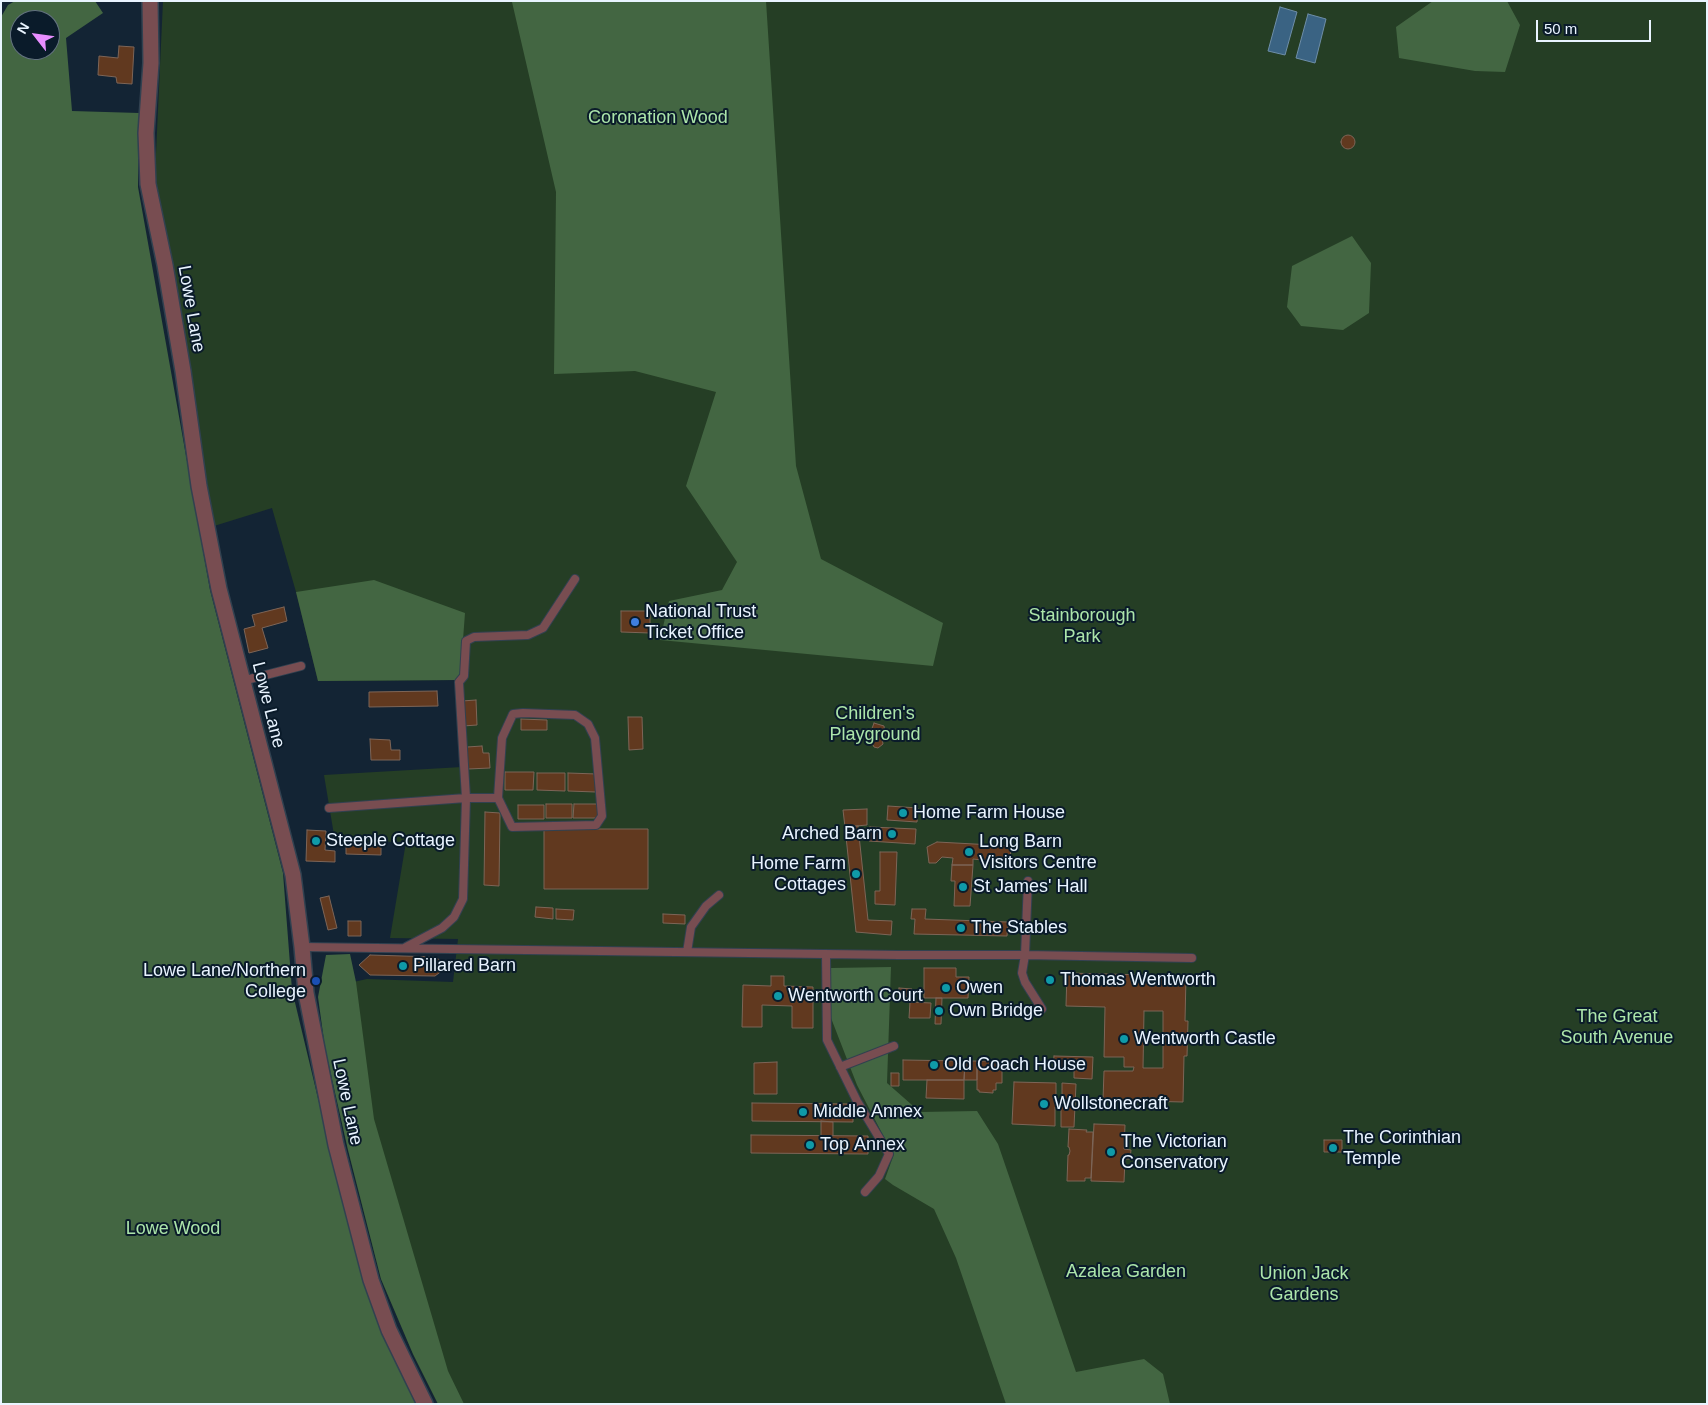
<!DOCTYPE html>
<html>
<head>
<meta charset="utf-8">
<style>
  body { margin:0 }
  #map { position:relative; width:1708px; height:1405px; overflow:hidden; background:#132434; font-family:Helvetica,sans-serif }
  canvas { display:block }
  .frame { position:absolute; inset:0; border:2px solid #e9f4ff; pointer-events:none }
  .north { position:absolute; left:10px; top:10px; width:50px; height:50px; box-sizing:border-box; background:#0a1b2a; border:1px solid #63727f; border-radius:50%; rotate:300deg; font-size:14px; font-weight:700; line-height:20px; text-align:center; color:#e9f4ff }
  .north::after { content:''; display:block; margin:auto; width:18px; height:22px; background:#e88eff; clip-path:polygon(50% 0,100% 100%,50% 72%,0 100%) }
  .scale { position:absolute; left:1536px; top:20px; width:115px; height:22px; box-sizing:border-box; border:2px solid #e9f4ff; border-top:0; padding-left:6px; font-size:15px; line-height:18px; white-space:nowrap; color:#e9f4ff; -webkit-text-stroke:4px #0a1b2a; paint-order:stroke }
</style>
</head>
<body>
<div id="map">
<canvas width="1708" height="1405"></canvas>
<div class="frame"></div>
<div class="north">N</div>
<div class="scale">50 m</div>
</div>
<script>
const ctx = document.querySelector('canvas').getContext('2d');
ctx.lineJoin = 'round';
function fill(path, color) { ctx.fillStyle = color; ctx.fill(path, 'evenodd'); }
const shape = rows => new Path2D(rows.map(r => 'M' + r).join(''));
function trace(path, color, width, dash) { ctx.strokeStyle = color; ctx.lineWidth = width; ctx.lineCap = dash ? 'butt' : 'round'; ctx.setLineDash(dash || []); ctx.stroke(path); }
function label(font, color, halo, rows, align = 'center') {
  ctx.font = font + ' Helvetica,sans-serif'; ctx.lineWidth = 4; ctx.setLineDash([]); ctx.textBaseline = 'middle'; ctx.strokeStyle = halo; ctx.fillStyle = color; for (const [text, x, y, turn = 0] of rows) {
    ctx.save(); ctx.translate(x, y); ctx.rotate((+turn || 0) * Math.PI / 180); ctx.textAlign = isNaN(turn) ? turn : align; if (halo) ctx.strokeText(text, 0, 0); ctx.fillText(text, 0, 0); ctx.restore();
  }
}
const green = shape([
  [163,1,1707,1,1707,1404,438,1404,413,1354,381,1279,348,1150,325,1048,340,985,367,979,453,982,458,939,390,938,406,842,335,841,324,775,462,767,459,680,318,681,296,592,272,508,214,526,174,277,155,175]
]);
const forest = shape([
  [15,1,95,1,103,13,66,38,72,111,139,113,138,187,210,590,283,873,292,990,328,1140,418,1404,1,1404,1,17,8,5],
  [20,20,50,20,50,50,20,50],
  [766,1,796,466,821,559,943,623,933,666,660,640,669,601,722,590,737,562,686,486,716,392,635,371,554,374,556,192,512,2],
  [1433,1,1507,1,1520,25,1505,72,1475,71,1399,58,1396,27],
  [1352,236,1371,263,1369,313,1343,330,1301,326,1287,307,1292,266],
  [374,580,465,613,460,680,318,681,296,592],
  [350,954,356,982,374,1119,448,1371,464,1404,438,1404,413,1354,381,1279,348,1150,325,1048,318,997,326,955],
  [891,967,887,1083,920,1112,977,1111,998,1144,1076,1372,1144,1359,1163,1374,1170,1404,1006,1404,956,1258,934,1209,893,1185,885,1179,894,1154,886,1141,857,1085,831,1018,831,968]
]);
const water = shape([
  [1280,7,1297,12,1285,55,1268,51,1280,7],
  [1308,14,1326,19,1315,63,1296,58,1308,14]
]);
const building = shape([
  [119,46,134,47,132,84,117,83,116,77,98,75,99,56,118,58,119,46],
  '1341 142a7 7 0 1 1 14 0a7 7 0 1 1-14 0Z',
  [284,607,287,621,262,628,268,648,249,653,244,629,255,626,252,615,284,607],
  [621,611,650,611,650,633,621,632,621,611],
  [437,691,438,706,369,707,369,692,437,691],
  [476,700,477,725,463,726,462,701,476,700],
  [628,717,642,717,643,749,629,750,628,717],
  [521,719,547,720,547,730,521,730,521,719],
  [874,723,884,726,885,735,882,738,883,744,878,748,874,747,871,741,868,740,868,735,870,734,874,723],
  [370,739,390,740,391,750,400,750,400,760,371,760,370,739],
  [482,746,483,753,489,753,490,768,468,769,467,747,482,746],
  [505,772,534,772,533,790,505,790,505,772],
  [537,773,565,773,565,791,537,790,537,773],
  [568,773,597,774,596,792,568,791,568,773],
  [546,804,572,804,572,818,546,818,546,804],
  [574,804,600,804,599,818,573,818,574,804],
  [518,805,544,805,544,819,518,819,518,805],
  [888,806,918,808,917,822,887,820,888,806],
  [867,809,867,825,845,827,843,810,867,809],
  [485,812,500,813,499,886,484,885,485,812],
  [858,826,868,920,892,921,891,935,856,932,845,827,858,826],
  [870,827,916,829,915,844,869,841,870,827],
  [544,829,648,829,648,889,544,889,544,829],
  [307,830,326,831,325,850,335,851,335,862,306,861,307,830],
  [937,842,1011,846,1010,863,973,859,973,865,952,865,953,858,942,857,936,863,929,863,927,847,937,842],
  [346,843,381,843,381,855,346,854,346,843],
  [880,852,897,852,895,905,875,904,875,891,880,891,880,852],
  [952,865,973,865,970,906,954,906,955,881,951,881,952,865],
  [329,896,337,928,328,930,320,898,329,896],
  [536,907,553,908,553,919,535,917,536,907],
  [556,909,574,910,573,920,556,919,556,909],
  [912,909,926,909,925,919,1008,922,1007,936,914,934,915,919,911,919,912,909],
  [663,914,685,915,685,924,663,923,663,914],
  [348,921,361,921,361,936,348,936,348,921],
  [370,955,436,957,447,967,435,976,370,975,359,965,370,955],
  [924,968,956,968,956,977,969,977,968,998,924,998,924,968],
  [1067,973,1186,976,1185,1021,1188,1021,1187,1056,1184,1056,1183,1102,1103,1100,1104,1071,1133,1071,1134,1067,1124,1067,1124,1057,1104,1057,1105,1007,1066,1006,1067,973],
  [1144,1011,1163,1011,1163,1068,1143,1068,1144,1011],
  [771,976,784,976,784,986,813,987,813,1028,792,1028,792,1006,762,1005,762,1027,742,1027,743,985,771,986,771,976],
  [899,988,912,989,912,997,898,996,899,988],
  [936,998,942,998,941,1024,935,1024,936,998],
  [910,1002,931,1003,930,1018,909,1018,910,1002],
  [1054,1056,1093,1057,1092,1079,1074,1078,1074,1069,1053,1068,1054,1056],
  [903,1060,965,1061,964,1080,903,1080,903,1060],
  [965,1061,977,1061,977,1080,964,1080,965,1061],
  [977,1061,1002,1061,1002,1083,996,1083,996,1090,993,1090,993,1093,979,1092,979,1090,977,1090,977,1061],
  [777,1062,777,1094,754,1094,754,1063,777,1062],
  [891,1073,899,1073,899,1086,891,1086,891,1073],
  [927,1080,964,1080,964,1099,926,1098,927,1080],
  [1014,1082,1056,1083,1056,1101,1062,1101,1062,1083,1076,1084,1074,1127,1061,1127,1061,1108,1055,1107,1055,1126,1012,1124,1014,1082],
  [752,1103,853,1104,853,1122,752,1121,752,1103],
  [821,1121,833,1122,833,1136,821,1136,821,1121],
  [1094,1124,1125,1125,1124,1149,1131,1150,1130,1159,1125,1159,1124,1182,1091,1181,1094,1124],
  [1069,1129,1087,1130,1086,1132,1093,1132,1091,1178,1085,1178,1085,1181,1067,1181,1068,1155,1069,1155,1070,1151,1069,1147,1068,1147,1069,1129],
  [751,1135,868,1136,868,1154,751,1153,751,1135],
  [1324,1140,1342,1140,1342,1152,1324,1152,1324,1140]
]);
const service = shape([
  [242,681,301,666],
  [329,808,466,798,459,682,464,676,466,641,474,637,528,635,543,628,575,579],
  [1028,881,1025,955,1192,958],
  [302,947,899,955,1025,955,1022,973,1025,982,1042,1009],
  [406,947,442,928,454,917,463,899,466,798,498,798,512,827,596,825,602,816,595,738,588,724,575,715,523,713,513,714,502,738,498,798],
  [687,952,691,927,706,906,719,895],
  [826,955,827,1040,857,1101,889,1154,879,1176,865,1192],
  [840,1067,894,1046]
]);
const tertiary = shape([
  [150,1,151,63,146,133,148,184,165,265,183,371,199,486,219,589,293,875,302,947,306,993,336,1145,371,1280,389,1330,425,1404]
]);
const markers = [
  [635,622,5,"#3f7fe0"],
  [903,813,5,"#0f9aa8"],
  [892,834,5,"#0f9aa8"],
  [316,841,5,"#0f9aa8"],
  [969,852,5,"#0f9aa8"],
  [856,874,5,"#0f9aa8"],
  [963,887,5,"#0f9aa8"],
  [961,928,5,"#0f9aa8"],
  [403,966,5,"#0f9aa8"],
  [1050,980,5,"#0f9aa8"],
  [316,981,5,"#1a4fb4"],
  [946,988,5,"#0f9aa8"],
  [778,996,5,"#0f9aa8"],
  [939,1011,5,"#0f9aa8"],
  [1124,1039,5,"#0f9aa8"],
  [934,1065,5,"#0f9aa8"],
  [1044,1104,5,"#0f9aa8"],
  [803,1112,5,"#0f9aa8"],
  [810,1145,5,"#0f9aa8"],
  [1333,1148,5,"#0f9aa8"],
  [1111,1152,5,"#0f9aa8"]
];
const parkNames = [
  ["Coronation Wood",658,118],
  ["Stainborough",1082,616],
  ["Park",1082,637],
  ["Children's",875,714],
  ["Playground",875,735],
  ["The Great",1617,1017],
  ["South Avenue",1617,1038],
  ["Lowe Wood",173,1229],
  ["Azalea Garden",1126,1272],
  ["Union Jack",1304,1274],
  ["Gardens",1304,1295]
];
const streetNames = [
  ["Lowe Lane",191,309,80],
  ["Lowe Lane",268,705,76],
  ["Lowe Lane",347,1102,78]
];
const poiNames = [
  ["National Trust",645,612],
  ["Ticket Office",645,633],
  ["Home Farm House",913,813],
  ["Arched Barn",882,834,"right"],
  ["Steeple Cottage",326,841],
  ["Long Barn",979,842],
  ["Visitors Centre",979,863],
  ["Home Farm",846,864,"right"],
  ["Cottages",846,885,"right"],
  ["St James' Hall",973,887],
  ["The Stables",971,928],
  ["Pillared Barn",413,966],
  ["Lowe Lane/Northern",306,971,"right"],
  ["College",306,992,"right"],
  ["Thomas Wentworth",1060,980],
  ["Owen",956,988],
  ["Wentworth Court",788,996],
  ["Own Bridge",949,1011],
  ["Wentworth Castle",1134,1039],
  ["Old Coach House",944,1065],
  ["Wollstonecraft",1054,1104],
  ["Middle Annex",813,1112],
  ["The Corinthian",1343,1138],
  ["Temple",1343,1159],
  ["The Victorian",1121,1142],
  ["Conservatory",1121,1163],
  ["Top Annex",820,1145]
];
fill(green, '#253e25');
fill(forest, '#436642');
fill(water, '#3a6383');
trace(water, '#6e8ea8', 1);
fill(building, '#61391f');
trace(building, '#7d6557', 1);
trace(service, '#314150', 10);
trace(tertiary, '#314150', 18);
trace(service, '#784d51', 8);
trace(tertiary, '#784d51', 15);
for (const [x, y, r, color] of markers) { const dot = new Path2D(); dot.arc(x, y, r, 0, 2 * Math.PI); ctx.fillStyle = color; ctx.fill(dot); trace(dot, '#0a1b2a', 2); }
label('18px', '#ace5aa', '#0a1b2a', parkNames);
label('18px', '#e9f4ff', '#0a1b2a', streetNames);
label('18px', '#e9f4ff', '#0a1b2a', poiNames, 'left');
</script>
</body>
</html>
